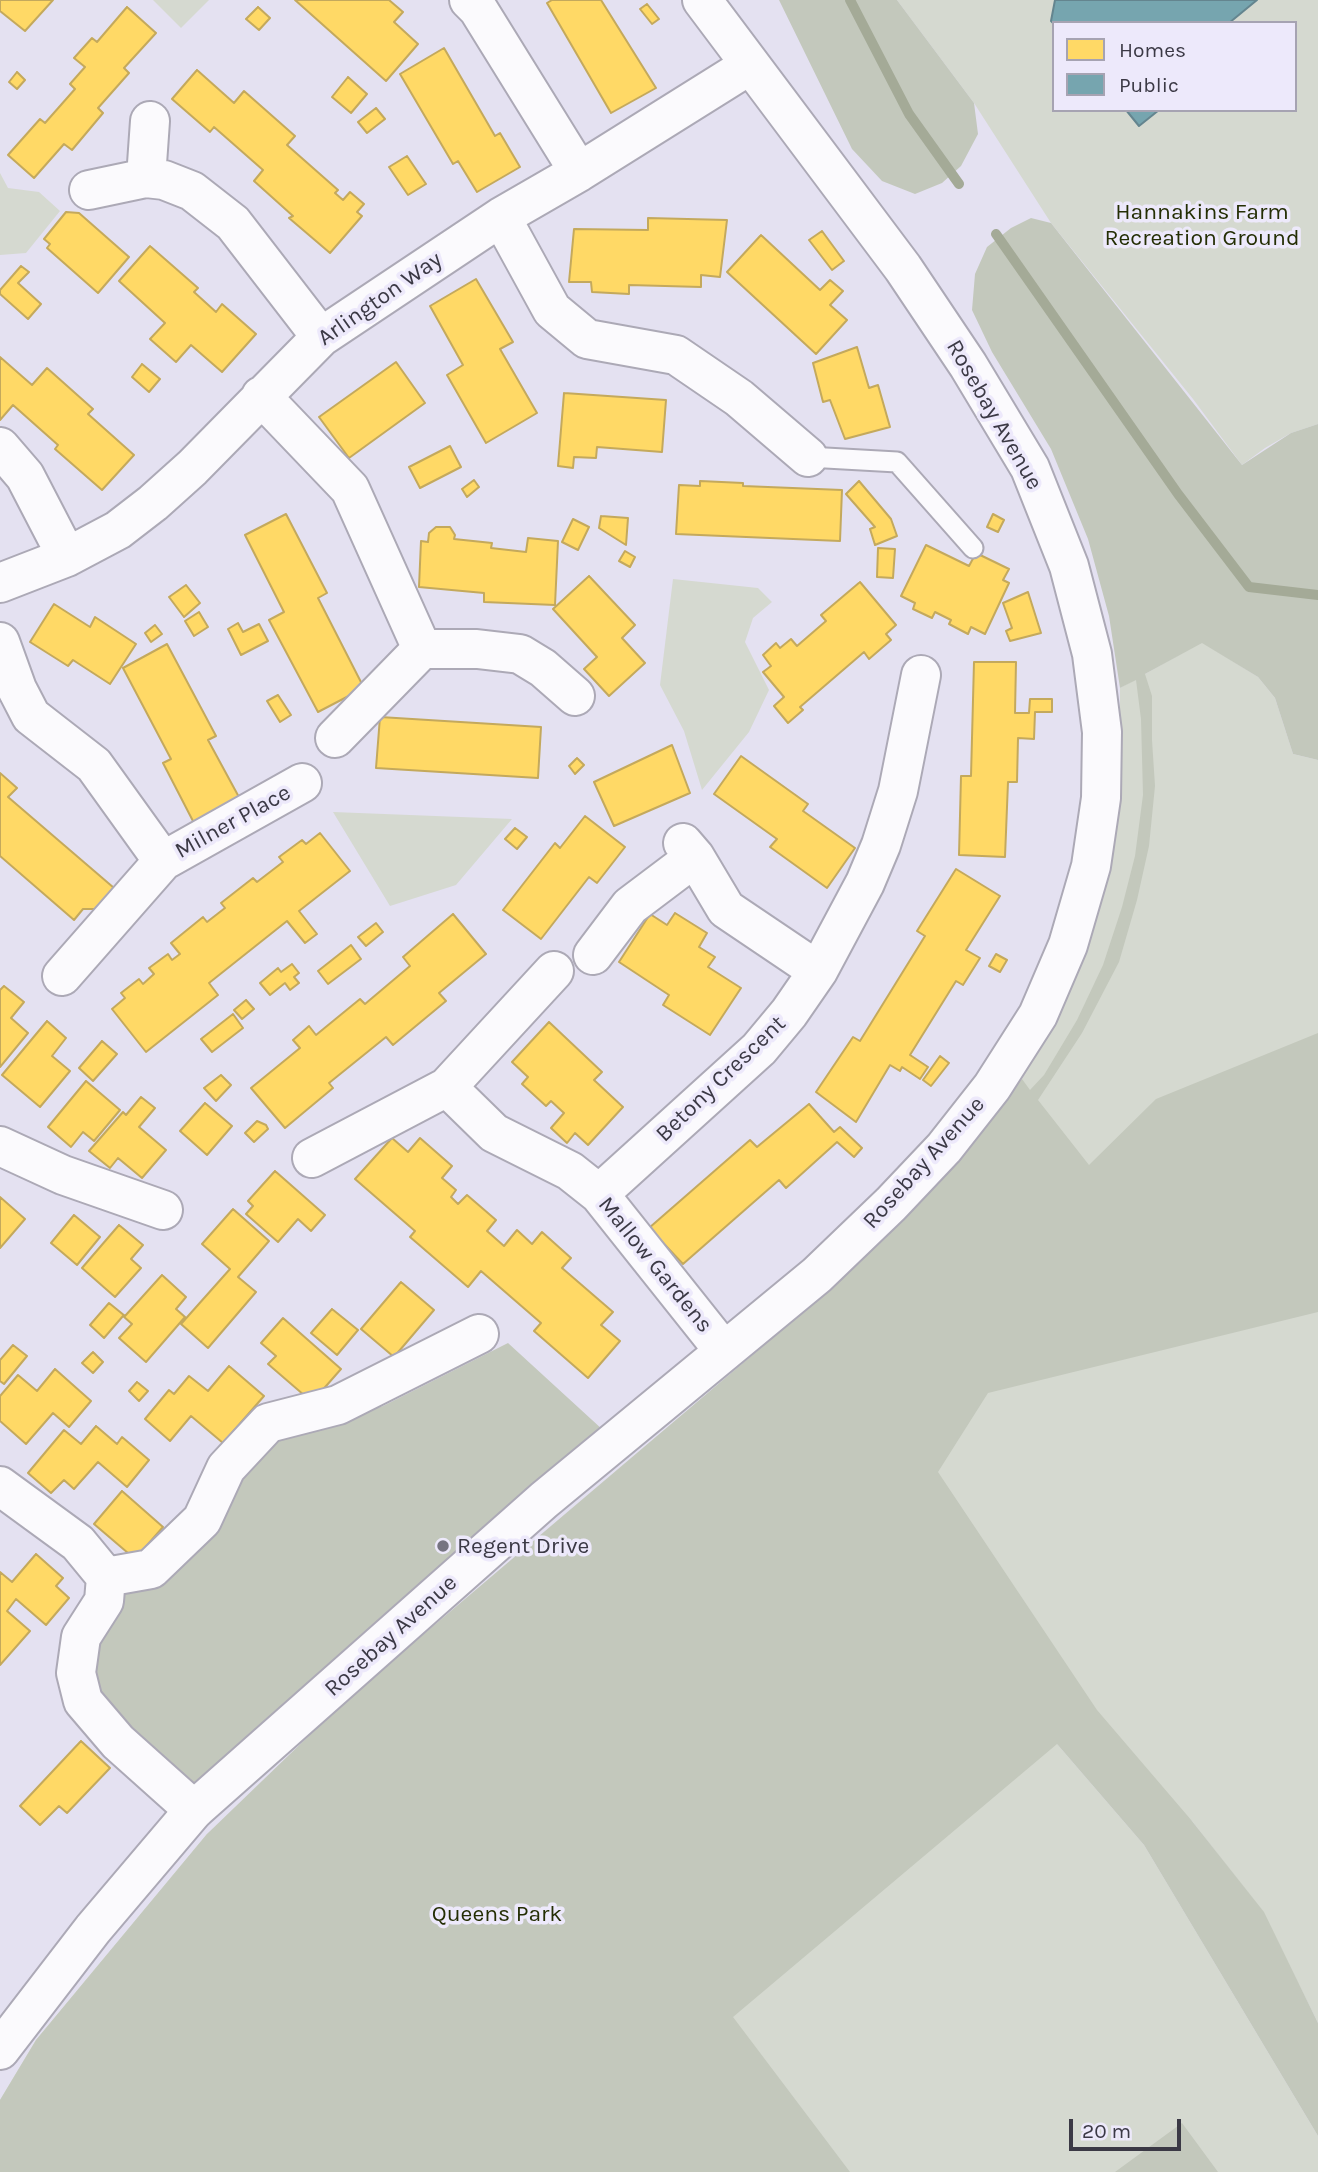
<!DOCTYPE html>
<html>
<head>
<meta charset="utf-8">
<style>
  body { margin:0 }
  #map { position:relative; width:1318px; height:2172px; overflow:hidden; background:#e4e1f1; font-family:Karla,sans-serif }
  canvas { display:block }
  .legend { position:absolute; left:1052px; top:21px; width:245px; height:91px; box-sizing:border-box; background:#ede9fb; border:2px solid #a6a3b2; margin:0; padding:9px 12px; list-style:none; font-size:21px; color:#3b3945 }
  .legend li { display:flex; align-items:center; gap:14px; height:35px }
  .legend b { width:35px; border:2px solid #a6a3b2 }
  .scale { position:absolute; left:1069px; top:2119px; width:112px; height:32px; box-sizing:border-box; border:4px solid #3b3945; border-top:0; padding-left:9px; font-size:21px; line-height:24px; white-space:nowrap; color:#3b3945; -webkit-text-stroke:5px #ede9fb; paint-order:stroke }
</style>
</head>
<body>
<div id="map">
<canvas width="1318" height="2172"></canvas>
<ul class="legend">
<li><b style="height:19px;background:#ffd966"></b>Homes</li>
<li><b style="height:19px;background:#76a5af"></b>Public</li>
</ul>
<div class="scale">20 m</div>
</div>
<script>
const ctx = document.querySelector('canvas').getContext('2d');
ctx.lineJoin = 'round';
function fill(path, color) { ctx.fillStyle = color; ctx.fill(path, 'evenodd'); }
const shape = rows => new Path2D(rows.map(r => 'M' + r).join(''));
function trace(path, color, width, dash) { ctx.strokeStyle = color; ctx.lineWidth = width; ctx.lineCap = dash ? 'butt' : 'round'; ctx.setLineDash(dash || []); ctx.stroke(path); }
function label(font, color, halo, rows, align = 'center') {
  ctx.font = font + ' Karla,sans-serif'; ctx.lineWidth = 7; ctx.setLineDash([]); ctx.textBaseline = 'middle'; ctx.strokeStyle = halo; ctx.fillStyle = color; for (const [text, x, y, turn = 0] of rows) {
    ctx.save(); ctx.translate(x, y); ctx.rotate((+turn || 0) * Math.PI / 180); ctx.textAlign = isNaN(turn) ? turn : align; if (halo) ctx.strokeText(text, 0, 0); ctx.fillText(text, 0, 0); ctx.restore();
  }
}
const green = shape([
  [153,0,209,0,181,28],
  [897,0,1318,0,1318,424,1291,433,1265,448,1242,465,1193,399,1051,223,974,103],
  [1054,23,1295,23,1295,110,1054,110],
  [0,173,8,188,39,192,60,211,26,253,0,255],
  [673,579,758,588,772,602,753,618,745,642,769,690,749,732,702,790,684,731,660,685],
  [1202,642,1258,677,1275,698,1293,754,1318,760,1318,2023,1263,1912,1192,1821,1057,1744,1144,1845,1318,2136,1318,2172,0,2172,0,2100,36,2040,207,1834,823,1295,1022,1079,1091,934,1120,801,1120,688],
  [333,812,512,819,456,885,390,906]
]);
const forest = shape([
  [779,0,897,0,974,103,978,134,961,166,942,183,915,194,882,181,852,149],
  [1031,218,1051,223,1242,465,1291,433,1318,424,1318,760,1293,754,1275,698,1258,677,1202,643,1145,674,1152,696,1152,740,1155,786,1149,846,1137,900,1119,962,1082,1033,1038,1100,1089,1165,1156,1099,1318,1033,1318,1312,988,1393,938,1472,1097,1710,1192,1821,1264,1912,1318,2023,1318,2136,1144,1845,1057,1744,733,2017,850,2172,0,2172,0,2100,36,2040,207,1834,346,1700,823,1295,1022,1079,1030,1090,1044,1075,1077,1020,1103,965,1122,907,1135,856,1143,795,1141,719,1136,680,1120,688,1109,616,1088,539,1051,449,992,352,972,310,975,274,987,247,1011,228],
  [508,1343,615,1441,194,1810,118,1742,81,1637,104,1601,141,1582,246,1467,283,1438,383,1406],
  [1182,2123,1218,2172,1115,2172]
]);
const homes = shape([
  [0,0,53,0,25,31,0,11,0,0],
  [295,0,389,0,403,12,394,22,418,44,386,81,295,0],
  [552,0,601,0,656,88,611,113,547,3,552,0],
  [647,4,659,19,652,24,640,9,647,4],
  [127,7,156,33,124,68,129,73,98,108,103,113,72,150,64,144,34,178,8,155,40,119,45,123,75,89,70,84,85,67,74,58,92,38,97,42,127,7],
  [258,7,270,18,259,30,246,19,258,7],
  [444,48,495,136,500,133,520,167,477,192,458,161,453,164,400,74,444,48],
  [197,70,234,103,244,91,295,136,287,145,338,190,335,193,343,200,350,192,364,204,357,212,362,216,330,253,289,218,293,216,254,181,263,170,214,127,210,132,172,99,197,70],
  [17,72,25,80,17,89,9,82,17,72],
  [348,77,367,94,351,113,332,97,348,77],
  [376,108,385,119,367,133,358,122,376,108],
  [407,156,426,184,408,195,389,167,407,156],
  [66,212,79,213,129,257,98,293,47,248,50,244,44,239,66,212],
  [648,218,727,220,720,277,701,275,701,287,629,285,629,294,592,292,591,282,569,282,574,229,648,230,648,218],
  [822,231,844,261,832,270,809,240,822,231],
  [761,235,820,290,830,280,843,291,830,305,847,320,816,354,727,272,761,235],
  [150,246,198,288,194,292,216,312,222,304,256,334,222,372,191,345,176,362,150,339,165,323,119,281,150,246],
  [21,266,29,272,18,283,41,304,28,319,0,294,0,290,21,266],
  [476,279,513,342,500,349,537,413,486,443,447,375,463,365,430,306,476,279],
  [857,347,869,388,878,385,890,427,845,439,830,400,823,402,813,363,857,347],
  [0,357,32,385,47,368,93,409,88,414,134,455,102,490,55,449,58,445,13,405,0,420,0,357],
  [396,362,425,403,349,458,319,417,396,362],
  [142,364,160,379,149,392,132,377,142,364],
  [564,393,666,400,662,452,597,447,596,458,574,457,573,468,558,466,564,393],
  [450,446,461,467,420,488,409,467,450,446],
  [474,480,479,487,467,497,462,489,474,480],
  [700,481,743,483,743,486,842,490,840,541,676,534,679,485,700,486,700,481],
  [859,481,891,519,897,536,875,545,870,529,875,527,846,494,859,481],
  [286,514,327,593,318,598,364,688,318,712,269,620,284,612,245,535,286,514],
  [993,514,1004,520,998,532,987,527,993,514],
  [601,516,628,518,626,545,599,528,601,516],
  [573,519,589,527,578,550,562,542,573,519],
  [436,527,450,527,455,535,454,539,492,543,491,548,526,552,528,538,558,541,555,605,484,602,484,593,419,587,421,541,428,542,429,533,436,527],
  [926,545,969,566,976,553,1009,569,1003,580,1009,583,985,634,971,627,968,634,949,624,951,620,935,612,932,618,913,609,915,603,901,596,926,545],
  [878,548,895,549,893,578,877,577,878,548],
  [625,551,635,557,630,567,619,561,625,551],
  [589,576,635,625,622,638,645,663,609,696,584,669,597,657,553,609,589,576],
  [860,582,896,625,886,634,891,640,869,659,864,652,800,707,803,710,788,723,774,706,784,697,763,672,771,666,763,655,776,643,780,648,791,639,797,646,826,621,821,615,860,582],
  [186,585,200,603,184,617,169,597,186,585],
  [1028,592,1041,633,1010,641,1006,631,1012,628,1003,603,1028,592],
  [54,604,90,627,95,617,136,644,110,684,73,660,68,666,30,642,54,604],
  [199,612,208,627,194,636,185,621,199,612],
  [238,623,243,632,259,624,268,641,241,655,228,629,238,623],
  [155,625,162,634,151,642,145,633,155,625],
  [167,644,216,736,208,740,240,799,194,823,163,763,171,759,123,668,167,644],
  [974,662,1016,662,1015,713,1029,713,1030,699,1052,699,1052,712,1035,712,1034,739,1018,738,1017,782,1008,782,1005,857,959,855,961,776,971,776,974,662],
  [278,695,291,715,280,722,267,701,278,695],
  [380,717,541,727,538,778,376,768,380,717],
  [672,745,690,793,614,826,594,782,672,745],
  [741,756,808,804,803,811,855,848,827,888,770,847,777,839,714,794,741,756],
  [577,758,584,765,575,774,569,766,577,758],
  [0,773,17,788,8,797,121,894,109,909,83,909,74,920,0,856,0,773],
  [585,816,625,847,597,883,589,877,541,939,503,910,555,843,560,848,585,816],
  [515,828,527,837,517,849,505,839,515,828],
  [320,833,350,871,299,911,317,934,305,943,287,921,209,983,218,995,146,1052,112,1009,125,998,121,993,139,979,143,984,154,974,149,968,168,954,172,960,180,954,171,943,203,917,207,922,225,908,221,903,253,878,257,882,283,862,279,857,302,840,306,844,320,833],
  [956,869,1000,896,966,950,980,958,963,985,956,981,910,1055,928,1067,920,1079,902,1067,900,1071,890,1065,856,1122,816,1092,853,1037,860,1041,925,936,917,931,956,869],
  [675,913,707,933,699,947,715,957,708,967,741,988,710,1035,663,1005,669,995,619,962,650,914,667,925,675,913],
  [453,914,486,954,439,993,446,1001,393,1045,386,1037,329,1083,333,1088,285,1128,251,1088,300,1048,293,1040,309,1026,316,1035,360,999,365,1004,410,966,403,957,453,914],
  [376,923,383,932,366,946,358,937,376,923],
  [351,945,361,959,328,984,318,971,351,945],
  [996,954,1007,960,1000,972,989,966,996,954],
  [292,964,299,973,294,977,299,983,290,990,285,983,270,995,260,983,278,968,281,972,292,964],
  [4,986,24,1002,11,1018,28,1033,0,1067,0,990,4,986],
  [246,1000,254,1009,242,1019,234,1010,246,1000],
  [233,1014,243,1028,212,1052,201,1039,233,1014],
  [47,1021,66,1038,52,1056,70,1071,40,1107,2,1075,47,1021],
  [549,1022,602,1072,594,1080,623,1107,588,1145,575,1133,567,1143,551,1128,564,1113,551,1101,546,1106,522,1084,528,1077,512,1062,549,1022],
  [102,1041,117,1054,93,1081,79,1068,102,1041],
  [940,1056,949,1063,931,1086,923,1080,940,1056],
  [221,1075,231,1085,216,1101,204,1088,221,1075],
  [86,1081,120,1110,94,1141,83,1132,71,1147,48,1127,86,1081],
  [141,1097,155,1108,139,1127,166,1150,142,1178,118,1158,110,1168,89,1151,123,1112,126,1115,141,1097],
  [205,1103,232,1126,207,1155,180,1131,205,1103],
  [809,1104,834,1132,840,1127,862,1148,854,1157,837,1142,786,1188,779,1180,683,1264,649,1228,750,1140,757,1147,809,1104],
  [257,1121,266,1125,268,1129,254,1142,245,1133,257,1121],
  [392,1138,408,1152,420,1138,452,1166,442,1178,456,1190,451,1197,458,1204,467,1195,496,1220,487,1231,504,1246,517,1230,532,1244,542,1232,571,1258,562,1268,613,1312,601,1325,620,1341,588,1378,534,1331,541,1323,481,1271,468,1287,410,1237,415,1231,355,1179,392,1138],
  [275,1171,325,1215,311,1231,298,1219,278,1242,246,1214,253,1206,248,1201,275,1171],
  [0,1197,25,1219,0,1248,0,1197],
  [233,1209,269,1241,238,1277,256,1292,208,1348,181,1324,230,1269,202,1244,233,1209],
  [74,1215,100,1237,77,1265,51,1243,74,1215],
  [119,1225,143,1245,131,1259,141,1268,115,1297,82,1268,119,1225],
  [162,1275,186,1297,176,1309,185,1317,146,1362,119,1338,132,1324,123,1316,104,1338,90,1325,109,1303,125,1316,162,1275],
  [401,1282,434,1310,394,1357,361,1329,401,1282],
  [332,1309,358,1330,337,1355,311,1333,332,1309],
  [283,1318,341,1369,312,1402,268,1364,276,1356,261,1343,283,1318],
  [13,1345,27,1356,4,1384,0,1381,0,1360,13,1345],
  [93,1352,103,1362,93,1373,82,1363,93,1352],
  [229,1366,264,1396,223,1443,191,1416,170,1441,145,1419,169,1390,174,1394,189,1376,208,1391,229,1366],
  [55,1369,91,1401,69,1427,53,1413,26,1444,0,1421,0,1396,18,1375,37,1391,55,1369],
  [137,1382,148,1391,139,1401,129,1391,137,1382],
  [96,1426,117,1444,122,1437,149,1460,127,1487,98,1462,74,1489,64,1480,51,1493,28,1473,64,1430,81,1444,96,1426],
  [122,1491,163,1527,135,1559,94,1524,122,1491],
  [36,1554,63,1578,56,1586,69,1598,46,1625,16,1599,7,1611,30,1631,0,1665,0,1572,12,1582,36,1554],
  [81,1741,110,1768,67,1813,59,1806,40,1825,20,1806,81,1741]
]);
const public = shape([
  [1055,0,1257,0,1229,23,1054,24,1051,21,1055,0],
  [1126,110,1159,110,1139,126,1126,110]
]);
const stream = shape([
  [850,0,909,114,959,184],
  [996,234,1178,494,1249,587,1318,595]
]);
const service = shape([
  [808,457,897,462,973,548]
]);
const minor = shape([
  [469,0,478,9,579,172],
  [146,178,150,121],
  [89,190,146,178,164,180,192,191,233,223,321,337],
  [501,217,552,310,587,339,676,355,739,398,808,457],
  [261,396,350,489,422,649,477,649,520,654,543,668,575,696],
  [0,447,25,476,67,557],
  [0,583,67,557,118,530,153,503,192,468,321,337,501,217,579,172,750,65],
  [0,642,17,689,31,716,94,765,163,861],
  [335,738,422,649],
  [683,843,695,857,726,909,818,971],
  [593,955,630,906,695,857],
  [62,976,163,861,302,783],
  [447,1087,494,1133,570,1171,599,1194,724,1351],
  [0,1146,63,1175,163,1210],
  [312,1158,447,1087,554,971],
  [599,1194,759,1049,789,1013,818,971,865,883,881,845,898,791,921,675],
  [0,1486,78,1543,106,1577,104,1601,81,1637,76,1673,83,1701,118,1742,194,1810],
  [106,1577,151,1569,202,1520,226,1468,268,1423,338,1405,479,1334]
]);
const tertiary = shape([
  [0,2050,93,1929,194,1810,544,1500,817,1275,891,1204,944,1148,992,1087,1038,1015,1068,945,1091,866,1101,798,1102,732,1092,654,1069,566,1030,468,968,365,903,268,702,0]
]);
const markers = [
  [443,1546,7,"#767481"]
];
const parkNames = [
  ["Hannakins Farm",1202,212],
  ["Recreation Ground",1202,238],
  ["Queens Park",497,1914]
];
const streetNames = [
  ["Arlington Way",380,299,-35],
  ["Rosebay Avenue",994,415,60],
  ["Milner Place",233,822,-29],
  ["Betony Crescent",721,1079,-44],
  ["Rosebay Avenue",924,1163,-48],
  ["Mallow Gardens",655,1265,51],
  ["Rosebay Avenue",391,1636,-42]
];
const poiNames = [
  ["Regent Drive",457,1546]
];
fill(green, '#d5d9d0');
fill(forest, '#c3c8bc');
fill(homes, '#ffd966');
trace(homes, '#c4a95c', 2);
fill(public, '#76a5af');
trace(public, '#64858f', 2);
trace(stream, '#a4aa97', 10);
trace(service, '#aca9b6', 23);
trace(minor, '#aca9b6', 42);
trace(tertiary, '#aca9b6', 42);
trace(service, '#fbfafd', 19);
trace(minor, '#fbfafd', 38);
trace(tertiary, '#fbfafd', 38);
for (const [x, y, r, color] of markers) { const dot = new Path2D(); dot.arc(x, y, r, 0, 2 * Math.PI); ctx.fillStyle = color; ctx.fill(dot); trace(dot, '#ede9fb', 2.5); }
label('23px', '#242e04', '#ede9fb', parkNames);
label('23px', '#3b3945', '#ede9fb', streetNames);
label('23px', '#3b3945', '#ede9fb', poiNames, 'left');
</script>
</body>
</html>
